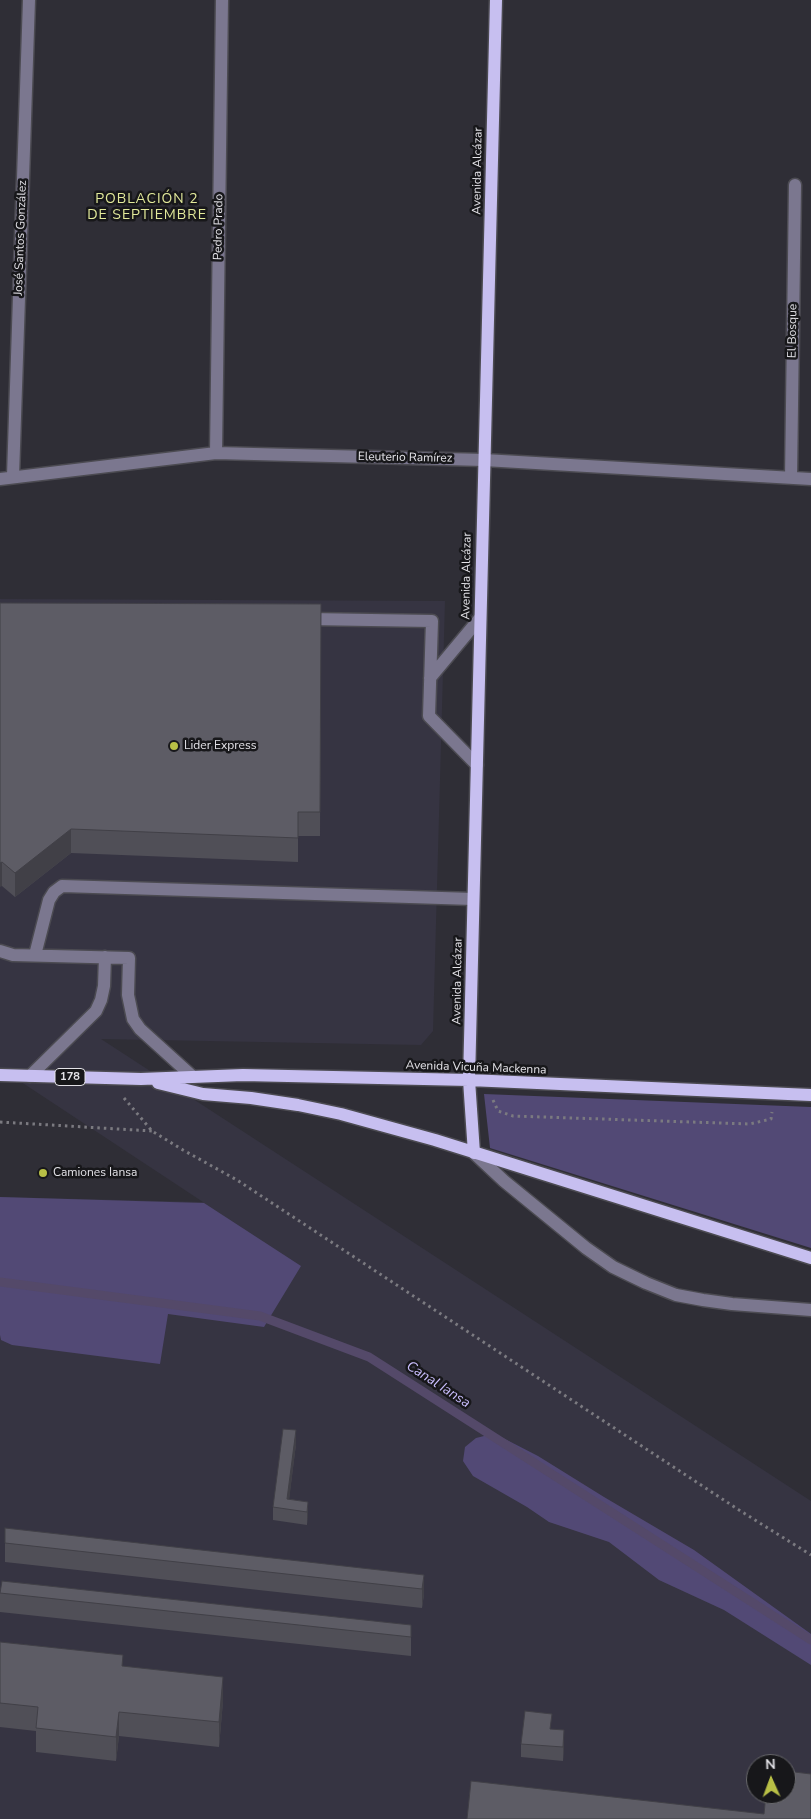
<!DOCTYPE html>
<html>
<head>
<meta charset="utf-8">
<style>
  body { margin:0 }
  #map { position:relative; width:811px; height:1819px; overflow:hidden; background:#2f2e36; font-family:"Nunito Sans",sans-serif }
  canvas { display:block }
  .north { position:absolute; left:746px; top:1754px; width:50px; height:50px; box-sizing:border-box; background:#17171a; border:1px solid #69696c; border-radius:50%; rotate:358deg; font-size:14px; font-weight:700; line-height:20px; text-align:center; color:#e4e3e8 }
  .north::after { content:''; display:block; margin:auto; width:18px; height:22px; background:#b9c046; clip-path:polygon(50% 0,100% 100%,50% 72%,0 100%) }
</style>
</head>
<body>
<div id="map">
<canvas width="811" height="1819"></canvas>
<div class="north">N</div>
</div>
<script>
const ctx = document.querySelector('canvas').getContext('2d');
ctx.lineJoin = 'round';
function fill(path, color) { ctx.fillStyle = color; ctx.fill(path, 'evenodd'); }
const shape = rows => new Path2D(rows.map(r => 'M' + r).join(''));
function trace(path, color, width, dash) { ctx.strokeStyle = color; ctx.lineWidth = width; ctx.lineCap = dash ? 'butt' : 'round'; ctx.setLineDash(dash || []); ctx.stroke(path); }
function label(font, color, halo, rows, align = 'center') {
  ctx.font = font + ' "Nunito Sans",sans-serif'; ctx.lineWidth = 5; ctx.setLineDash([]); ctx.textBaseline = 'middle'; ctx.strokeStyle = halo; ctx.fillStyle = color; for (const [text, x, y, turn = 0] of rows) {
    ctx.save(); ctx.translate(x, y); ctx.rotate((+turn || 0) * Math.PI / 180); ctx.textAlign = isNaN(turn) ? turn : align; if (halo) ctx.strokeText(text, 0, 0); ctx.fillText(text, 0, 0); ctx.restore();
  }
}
const built = shape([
  [0,599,445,601,433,1031,421,1045,101,1039,811,1501,811,1819,0,1819,0,1197,203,1202,0,1068],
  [756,1764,786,1764,786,1794,756,1794]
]);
const green = shape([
  [484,1094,811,1107,811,1248,490,1148],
  [0,1197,204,1203,301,1266,264,1327,168,1314,160,1364,12,1345,1,1340,0,1335],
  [488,1435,503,1438,538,1456,604,1497,694,1550,811,1634,811,1665,724,1610,659,1580,609,1542,549,1522,527,1507,473,1476,463,1461,465,1447,476,1438]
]);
const stream = shape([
  [0,1282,260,1316,369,1357,811,1640]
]);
const path = shape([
  [124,1098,152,1131,183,1150,237,1180,739,1510,811,1555],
  [493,1100,498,1111,513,1116,750,1124,771,1119,772,1112],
  [0,1122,152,1131]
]);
const minor = shape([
  [216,453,222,0],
  [13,476,29,0],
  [791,478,795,185],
  [0,479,216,453,484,460,811,479],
  [309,619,432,621,429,716,477,765],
  [430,678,480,618],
  [0,951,13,955,129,958,128,995,133,1019,140,1029,193,1077],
  [35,955,49,900,54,892,62,886,473,899],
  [30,1076,96,1011,101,1000,104,986,105,957],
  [474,1153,504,1181,586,1248,613,1267,646,1283,676,1295,703,1300,732,1304,811,1310]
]);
const major = shape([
  [0,1075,141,1079,243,1075,469,1080,811,1095],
  [158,1083,203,1094,251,1098,298,1105,341,1114,435,1140,811,1258],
  [474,1153,469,1080,496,0]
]);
const wall = shape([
  [0,603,321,604,320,836,298,836,298,862,71,853,15,897,2,886],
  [296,1444,289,1499,308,1502,307,1525,273,1520,273,1507],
  [5,1543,424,1575,424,1594,422,1608,5,1562],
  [0,1592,411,1625,411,1656,0,1612],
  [0,1642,123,1666,223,1701,219,1747,119,1736,116,1761,36,1752,36,1731,0,1727],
  [551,1729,564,1744,563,1761,521,1757,521,1744]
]);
const shadedWall = shape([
  [71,829,71,853,15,897,15,873],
  [2,862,2,886,0,887,0,863],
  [296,1430,296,1444,288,1509,287,1499],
  [308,1502,308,1515,307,1525,307,1512],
  [424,1575,424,1594,422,1608,422,1589],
  [223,1677,223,1701,219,1747,219,1722],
  [119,1712,119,1736,116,1761,116,1737],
  [564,1730,564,1744,563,1761,563,1747]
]);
const building = shape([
  [0,603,321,604,320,812,298,812,298,838,71,829,15,873,2,862,0,863,0,603],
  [283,1429,296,1430,287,1499,308,1502,307,1512,273,1507,283,1429],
  [5,1528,424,1575,422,1589,5,1543,5,1528],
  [2,1581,411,1625,411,1637,0,1593,2,1581],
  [0,1642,123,1655,122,1666,223,1677,219,1722,119,1712,116,1737,36,1728,38,1707,0,1703,0,1642],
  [525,1711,552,1714,550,1729,564,1730,563,1747,521,1744,525,1711],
  [786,1771,811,1774,811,1819,467,1819,471,1781,764,1814,766,1794,786,1794,786,1771]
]);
const markers = [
  [174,746,5,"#b9c046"],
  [43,1173,5,"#b9c046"]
];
const shields = [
  [70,1077,30]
];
const shieldNames = [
  ["178",70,1077]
];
const streetNames = [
  ["Avenida Alcázar",478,171,-89],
  ["Pedro Prado",219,227,-89],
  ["José Santos González",21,238,-88],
  ["El Bosque",793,331,-89],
  ["Eleuterio Ramírez",405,458,1],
  ["Avenida Alcázar",467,576,-89],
  ["Avenida Alcázar",458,981,-89],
  ["Avenida Vicuña Mackenna",476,1068,2]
];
const poiNames = [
  ["Lider Express",184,746],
  ["Camiones Iansa",53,1173]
];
const neighbourhoodNames = [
  ["POBLACIÓN 2",147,200],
  ["DE SEPTIEMBRE",147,216]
];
const waterNames = [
  ["Canal Iansa",438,1385,33]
];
fill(built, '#363442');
fill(green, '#524975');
trace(stream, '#544969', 9);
trace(minor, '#4c4b52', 15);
trace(major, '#4c4b52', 15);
trace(path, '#7b7a80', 3, [2.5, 4]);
trace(minor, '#7b778f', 12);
trace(major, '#c7bff0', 12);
fill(wall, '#504f57');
fill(shadedWall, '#414047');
fill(building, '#5d5c65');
trace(building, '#414047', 1);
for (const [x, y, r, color] of markers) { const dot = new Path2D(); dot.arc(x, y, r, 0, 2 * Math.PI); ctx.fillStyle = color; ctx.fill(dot); trace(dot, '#17171a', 2); }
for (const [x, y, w] of shields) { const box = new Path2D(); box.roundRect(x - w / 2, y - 8.5, w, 17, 4); ctx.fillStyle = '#17171a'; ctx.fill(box); trace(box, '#e4e3e8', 1); }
label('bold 11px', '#e4e3e8', null, shieldNames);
label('12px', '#e4e3e8', '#17171a', streetNames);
label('12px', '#e4e3e8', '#17171a', poiNames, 'left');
ctx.letterSpacing = '1px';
label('14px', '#e3ea9b', '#17171a', neighbourhoodNames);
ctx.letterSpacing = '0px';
label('italic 14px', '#c9bdfd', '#17171a', waterNames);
</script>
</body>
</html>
